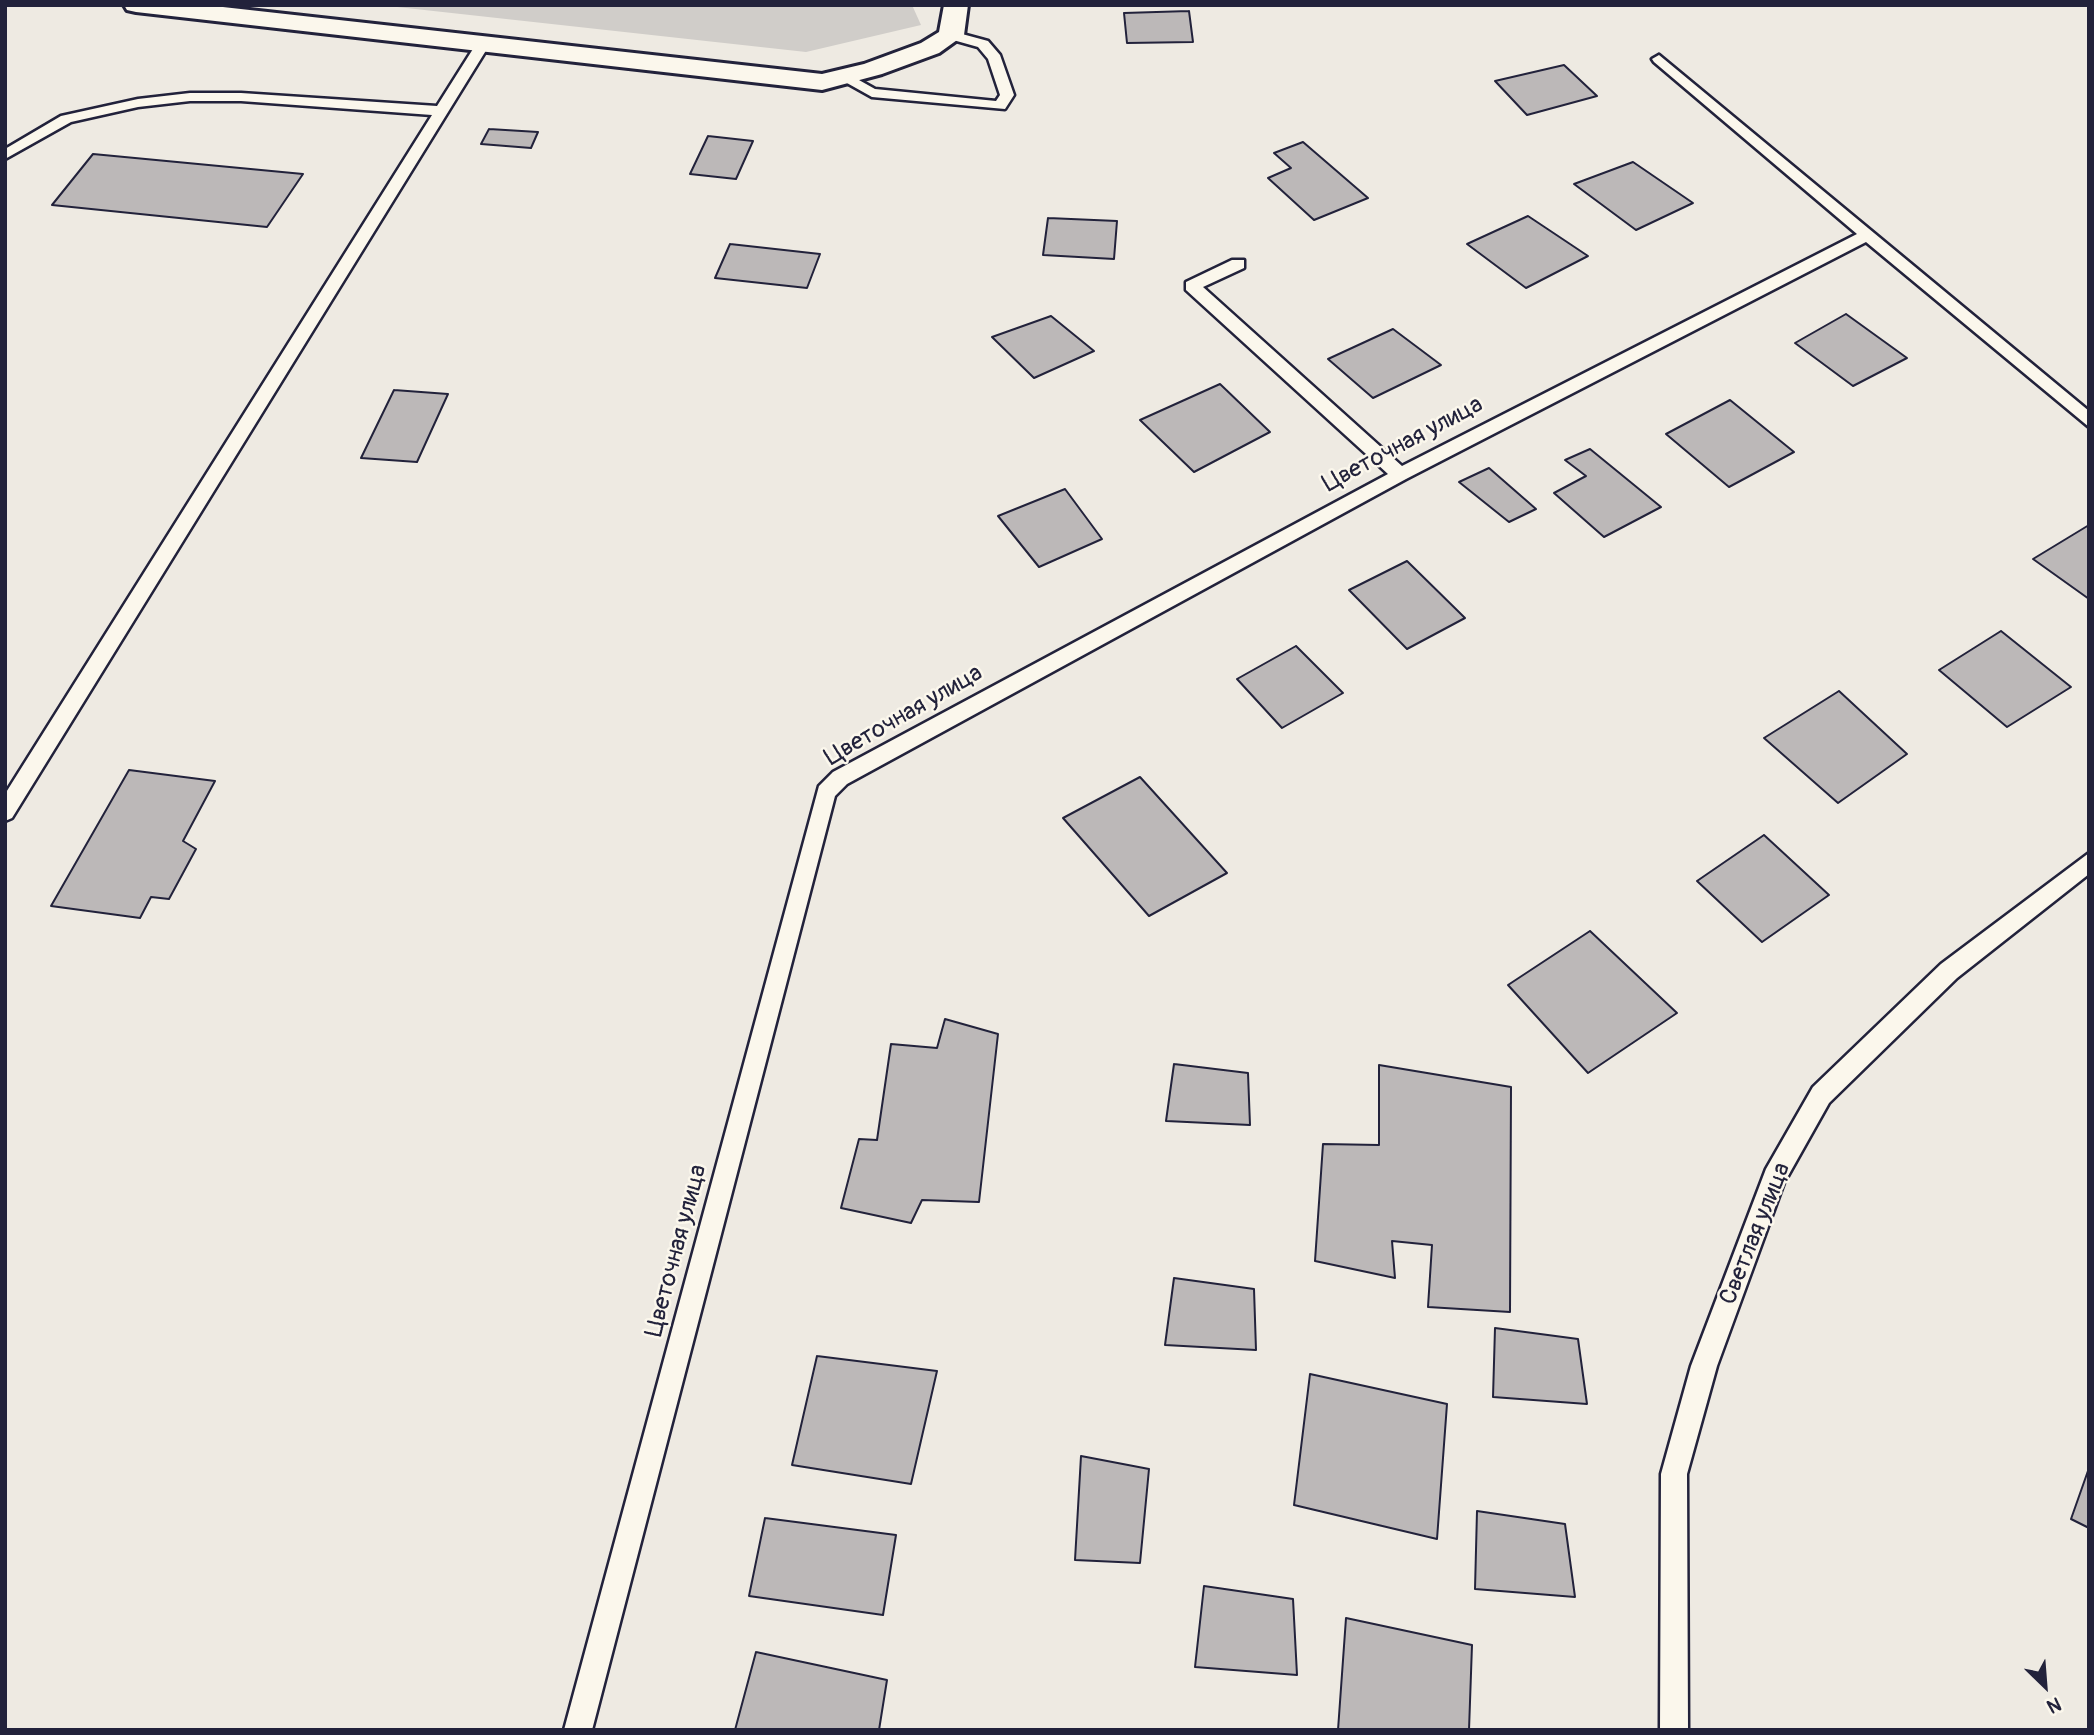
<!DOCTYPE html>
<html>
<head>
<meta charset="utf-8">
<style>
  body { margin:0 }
  #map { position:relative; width:2094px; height:1735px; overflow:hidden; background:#eeeae2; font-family:Pangolin,sans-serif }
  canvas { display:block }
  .frame { position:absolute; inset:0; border:7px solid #22223b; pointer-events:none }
  .north { position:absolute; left:2010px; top:1651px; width:70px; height:70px; -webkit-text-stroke:5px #fbf7ec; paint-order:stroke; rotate:155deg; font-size:19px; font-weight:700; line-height:28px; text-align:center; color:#22223b }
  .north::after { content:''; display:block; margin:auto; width:24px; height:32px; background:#22223b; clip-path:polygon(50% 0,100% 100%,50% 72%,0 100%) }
</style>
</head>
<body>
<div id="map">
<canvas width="2094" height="1735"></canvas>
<div class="frame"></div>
<div class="north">N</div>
</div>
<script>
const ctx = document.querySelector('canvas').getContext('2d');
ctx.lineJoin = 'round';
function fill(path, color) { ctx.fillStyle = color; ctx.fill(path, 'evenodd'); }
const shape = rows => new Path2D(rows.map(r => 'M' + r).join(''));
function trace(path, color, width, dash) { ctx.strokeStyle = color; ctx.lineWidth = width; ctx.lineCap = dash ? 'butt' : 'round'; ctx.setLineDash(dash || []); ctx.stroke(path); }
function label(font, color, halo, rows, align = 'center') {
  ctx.font = font + ' Pangolin,sans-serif'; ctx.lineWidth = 5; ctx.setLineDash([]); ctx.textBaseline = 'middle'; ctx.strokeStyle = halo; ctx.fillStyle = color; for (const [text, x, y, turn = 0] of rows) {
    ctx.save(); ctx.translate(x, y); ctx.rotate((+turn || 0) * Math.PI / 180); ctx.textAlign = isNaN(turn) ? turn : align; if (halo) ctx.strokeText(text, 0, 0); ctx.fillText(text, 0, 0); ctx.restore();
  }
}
const green = shape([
  [379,5,912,5,921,25,806,52]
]);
const building = shape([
  [1189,11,1193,42,1127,43,1124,13,1189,11],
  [1564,65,1597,96,1527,115,1495,81,1564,65],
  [489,129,538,132,531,148,481,144,489,129],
  [708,136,753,141,736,179,690,174,708,136],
  [1303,142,1368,198,1314,220,1268,178,1291,168,1274,153,1303,142],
  [93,154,303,174,267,227,52,205,93,154],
  [1633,162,1693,203,1636,230,1574,184,1633,162],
  [1528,216,1588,256,1526,288,1467,244,1528,216],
  [1048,218,1117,221,1114,259,1043,255,1048,218],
  [730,244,820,254,807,288,715,278,730,244],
  [1846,314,1907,358,1853,386,1795,343,1846,314],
  [1051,316,1094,351,1034,378,992,337,1051,316],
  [1393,329,1441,365,1373,398,1328,359,1393,329],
  [1220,384,1270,432,1194,472,1140,420,1220,384],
  [394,390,448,394,417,462,361,458,394,390],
  [1730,400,1794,452,1729,487,1666,434,1730,400],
  [1590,449,1661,507,1604,537,1554,493,1586,476,1565,460,1590,449],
  [1489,468,1536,509,1509,522,1459,482,1489,468],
  [1065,489,1102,539,1039,567,998,516,1065,489],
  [2089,525,2089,599,2033,559,2089,525],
  [1407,561,1465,618,1407,649,1349,590,1407,561],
  [2001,631,2071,687,2007,727,1939,670,2001,631],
  [1296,646,1343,693,1282,728,1237,679,1296,646],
  [1839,691,1907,754,1838,803,1764,738,1839,691],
  [129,770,215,781,183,841,196,849,169,899,151,897,140,918,51,906,129,770],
  [1140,777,1227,873,1149,916,1063,818,1140,777],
  [1764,835,1829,895,1762,942,1697,881,1764,835],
  [1590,931,1677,1013,1588,1073,1508,985,1590,931],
  [945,1019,998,1034,979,1202,922,1200,911,1223,841,1208,859,1139,877,1140,891,1044,937,1048,945,1019],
  [1174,1064,1248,1073,1250,1125,1166,1121,1174,1064],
  [1379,1065,1511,1087,1510,1312,1428,1307,1432,1245,1392,1241,1395,1278,1315,1261,1323,1144,1379,1145,1379,1065],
  [1174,1278,1254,1289,1256,1350,1165,1345,1174,1278],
  [1495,1328,1578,1339,1587,1404,1493,1397,1495,1328],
  [817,1356,937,1371,911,1484,792,1465,817,1356],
  [1310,1374,1447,1404,1437,1539,1294,1505,1310,1374],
  [1081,1456,1149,1469,1140,1563,1075,1560,1081,1456],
  [2089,1468,2089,1528,2071,1519,2089,1468],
  [1477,1511,1565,1524,1575,1597,1475,1589,1477,1511],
  [765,1518,896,1535,883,1615,749,1596,765,1518],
  [1204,1586,1293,1599,1297,1675,1195,1667,1204,1586],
  [1346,1618,1472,1645,1469,1730,1338,1730,1346,1618],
  [756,1652,887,1680,879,1730,735,1730,756,1652]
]);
const service = shape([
  [951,31,988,41,1000,55,1014,95,1005,109,872,97,838,78,850,75,875,89,996,101,1000,95,988,59,978,47,946,38,944,35,951,31],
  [478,41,490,44,12,818,5,821,5,794,432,115,241,101,190,101,138,107,71,122,5,159,5,149,61,116,138,99,190,93,241,93,437,106,478,41],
  [1659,55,2089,411,2089,427,1866,242,1406,479,847,784,835,796,592,1730,564,1730,819,786,833,772,1388,474,1186,290,1186,282,1232,260,1244,260,1244,268,1203,287,1402,466,1857,234,1654,62,1652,59,1659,55],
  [2089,853,2089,874,1957,978,1829,1103,1784,1183,1717,1366,1687,1474,1688,1730,1660,1730,1661,1474,1691,1366,1766,1169,1813,1087,1941,964,2089,853]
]);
const minor = shape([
  [124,5,205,5,822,74,864,64,921,43,939,32,944,5,968,5,964,35,939,53,882,74,822,90,136,12,127,10,124,5]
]);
const streetNames = [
  ["Цветочная улица",1403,445,-28],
  ["Цветочная улица",904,716,-30],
  ["Светлая улица",1756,1234,-68],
  ["Цветочная улица",677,1251,-75]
];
fill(green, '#d0cdc9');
fill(building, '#bcb8b8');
trace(building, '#22223b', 2);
trace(service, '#22223b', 5);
trace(minor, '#22223b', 6);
fill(service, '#fbf7ec');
fill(minor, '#fbf7ec');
label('24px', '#22223b', '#fbf7ec', streetNames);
</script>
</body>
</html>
